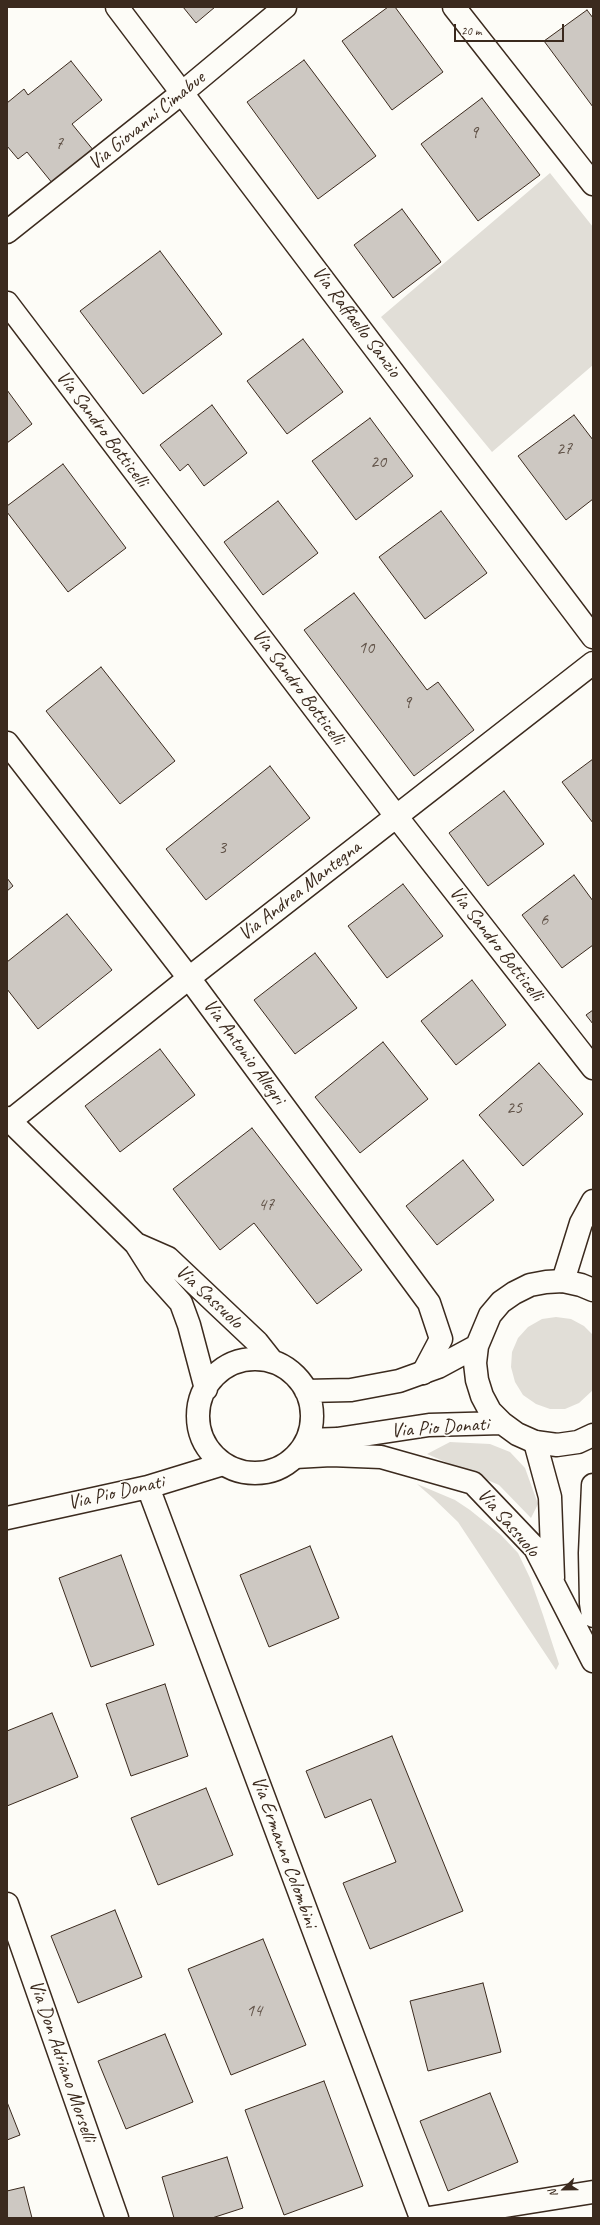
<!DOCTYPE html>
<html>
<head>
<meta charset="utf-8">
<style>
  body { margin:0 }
  #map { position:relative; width:600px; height:2225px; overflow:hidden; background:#fdfcf7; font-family:Caveat,sans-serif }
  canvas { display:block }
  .frame { position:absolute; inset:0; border:8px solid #3b2a1e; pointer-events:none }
  .north { position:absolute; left:544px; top:2169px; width:40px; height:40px; -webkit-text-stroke:3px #fdfcf7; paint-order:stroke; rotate:248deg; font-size:11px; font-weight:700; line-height:16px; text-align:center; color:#3b2a1e }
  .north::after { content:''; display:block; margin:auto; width:14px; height:18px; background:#3b2a1e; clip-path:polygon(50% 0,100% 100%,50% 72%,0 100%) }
  .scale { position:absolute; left:454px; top:24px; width:110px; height:18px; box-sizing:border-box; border:2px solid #3b2a1e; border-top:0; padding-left:5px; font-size:12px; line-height:14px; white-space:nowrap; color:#3b2a1e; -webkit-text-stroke:3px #fdfcf7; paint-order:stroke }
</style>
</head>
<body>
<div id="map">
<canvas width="600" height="2225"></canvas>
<div class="frame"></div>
<div class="north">N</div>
<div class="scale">20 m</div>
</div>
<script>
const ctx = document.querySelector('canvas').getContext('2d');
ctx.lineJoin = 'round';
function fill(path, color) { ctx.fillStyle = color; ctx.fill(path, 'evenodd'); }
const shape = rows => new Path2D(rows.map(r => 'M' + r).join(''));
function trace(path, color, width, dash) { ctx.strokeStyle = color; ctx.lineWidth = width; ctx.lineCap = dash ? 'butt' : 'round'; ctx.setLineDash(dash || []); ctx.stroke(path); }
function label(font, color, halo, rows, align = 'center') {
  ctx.font = font + ' Caveat,sans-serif'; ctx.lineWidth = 3.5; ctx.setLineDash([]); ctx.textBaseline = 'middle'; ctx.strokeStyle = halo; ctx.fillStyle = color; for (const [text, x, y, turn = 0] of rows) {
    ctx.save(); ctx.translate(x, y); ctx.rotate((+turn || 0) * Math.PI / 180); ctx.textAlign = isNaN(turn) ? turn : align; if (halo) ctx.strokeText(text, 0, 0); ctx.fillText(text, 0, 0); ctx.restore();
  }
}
const green = shape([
  [550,173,593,227,593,365,492,452,381,317],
  [556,1317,571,1319,584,1326,593,1335,593,1390,579,1403,565,1409,550,1409,536,1404,523,1395,515,1382,511,1367,512,1352,518,1338,528,1327,542,1319],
  [450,1442,490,1444,510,1452,525,1468,538,1504,531,1518,499,1485,427,1454],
  [417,1484,455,1500,470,1510,501,1535,518,1553,530,1578,543,1615,559,1664,556,1670,458,1522,433,1498]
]);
const building = shape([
  [183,7,215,7,196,23,183,7],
  [388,7,395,7,443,72,392,110,342,41,388,7],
  [587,10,593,18,593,107,544,41,587,10],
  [304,60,376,156,318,199,247,102,304,60],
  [71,61,102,100,72,124,94,151,53,184,27,152,18,159,7,146,7,103,24,89,28,95,71,61],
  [482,98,540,175,478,221,421,144,482,98],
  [402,209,441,262,393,298,354,245,402,209],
  [160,251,222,334,143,394,80,311,160,251],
  [303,339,343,392,287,434,247,381,303,339],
  [7,390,32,424,7,443,7,390],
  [212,405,247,453,204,486,188,464,180,471,160,445,212,405],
  [574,415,593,440,593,499,566,520,518,456,574,415],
  [370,418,413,476,356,520,312,461,370,418],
  [63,464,126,548,68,592,7,512,7,506,63,464],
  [278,501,318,553,263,595,224,542,278,501],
  [441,511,487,573,425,619,379,557,441,511],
  [354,593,427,690,438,682,474,730,414,776,304,630,354,593],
  [101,667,175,761,120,804,46,711,101,667],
  [593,759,593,823,562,782,593,759],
  [270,766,310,818,206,900,166,849,270,766],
  [504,791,544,844,488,886,449,833,504,791],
  [574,875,593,901,593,945,562,968,522,915,574,875],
  [7,878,13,886,7,891,7,878],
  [403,884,443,936,387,978,348,926,403,884],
  [67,914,112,970,38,1029,7,989,7,962,67,914],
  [315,953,357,1008,295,1054,254,1000,315,953],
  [472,980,506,1025,456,1065,421,1021,472,980],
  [593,1010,593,1024,586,1015,593,1010],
  [383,1042,428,1099,360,1153,315,1097,383,1042],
  [160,1049,195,1095,120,1152,85,1106,160,1049],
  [539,1063,583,1114,523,1166,479,1115,539,1063],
  [252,1128,362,1270,317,1304,254,1223,220,1250,173,1189,252,1128],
  [463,1160,494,1200,437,1245,406,1206,463,1160],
  [310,1546,339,1618,269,1647,240,1575,310,1546],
  [121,1555,154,1645,91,1667,59,1578,121,1555],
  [165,1684,188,1756,131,1776,106,1704,165,1684],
  [52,1713,78,1777,7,1806,7,1731,52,1713],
  [392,1736,463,1911,370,1949,343,1883,396,1862,371,1799,325,1818,306,1771,392,1736],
  [206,1788,233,1855,158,1885,131,1818,206,1788],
  [115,1910,142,1977,78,2003,51,1936,115,1910],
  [263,1939,306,2045,231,2075,188,1969,263,1939],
  [483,1983,501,2052,428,2071,410,2001,483,1983],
  [165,2034,193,2102,126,2129,98,2061,165,2034],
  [324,2081,363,2186,284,2215,245,2110,324,2081],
  [490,2093,518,2162,448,2191,420,2121,490,2093],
  [7,2102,20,2135,7,2140,7,2102],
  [227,2157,243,2208,212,2218,174,2218,162,2177,227,2157],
  [24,2187,32,2218,7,2218,7,2191,24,2187]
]);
const minor = shape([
  [117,7,593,637],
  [454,7,593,184],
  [7,232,183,92,285,7],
  [7,303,396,816,593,1068],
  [7,743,189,978,429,1303,441,1339,423,1373],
  [10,1121,189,978,593,663],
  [563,1281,581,1223,593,1201],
  [535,1442,550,1497,553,1578],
  [295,1457,331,1455,381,1457,473,1483,535,1548,593,1661],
  [593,1485,590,1553,591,1603,593,1616],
  [148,1487,421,2218],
  [7,1518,148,1487,223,1464],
  [7,1904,117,2218],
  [429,2218,593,2192]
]);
const tertiary = shape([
  [7,1118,136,1244,155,1274,181,1303,189,1325,206,1389],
  [136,1244,168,1258,257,1342,272,1361],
  [593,1290,581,1285,563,1281,546,1282,530,1285,514,1293,501,1302,490,1315,477,1346,475,1363,477,1380,482,1396,490,1411,502,1423,517,1434,535,1442,557,1445,578,1442,593,1435],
  '198 1416a57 57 0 1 1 114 0a57 57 0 1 1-114 0Z',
  [306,1391,351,1390,399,1381,438,1367,477,1346],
  [307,1440,337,1439,429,1425,502,1423]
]);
const numberNames = [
  ["9",474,133],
  ["7",59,144],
  ["27",564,449],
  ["20",378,462],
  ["10",366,648],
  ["9",407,703],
  ["3",222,848],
  ["6",544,920],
  ["25",514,1108],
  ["47",266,1205],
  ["14",254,2011]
];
const streetNames = [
  ["Via Giovanni Cimabue",147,121,-39],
  ["Via Raffaello Sanzio",356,322,53],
  ["Via Sandro Botticelli",102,429,53],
  ["Via Sandro Botticelli",298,687,53],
  ["Via Andrea Mantegna",300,891,-38],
  ["Via Sandro Botticelli",496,944,52],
  ["Via Antonio Allegri",244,1052,54],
  ["Via Sassuolo",209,1297,43],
  ["Via Pio Donati",440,1428,-4],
  ["Via Pio Donati",116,1493,-13],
  ["Via Sassuolo",508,1523,49],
  ["Via Ermanno Colombini",284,1852,70],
  ["Via Don Adriano Morselli",62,2061,71]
];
fill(green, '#e1ded7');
fill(building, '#cdc8c2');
trace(building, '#3b2a1e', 1);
trace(minor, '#3b2a1e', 25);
trace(tertiary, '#3b2a1e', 25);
trace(minor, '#fdfcf7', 22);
trace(tertiary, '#fdfcf7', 22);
label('18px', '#605247', null, numberNames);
label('20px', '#3b2a1e', '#fdfcf7', streetNames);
</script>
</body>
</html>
